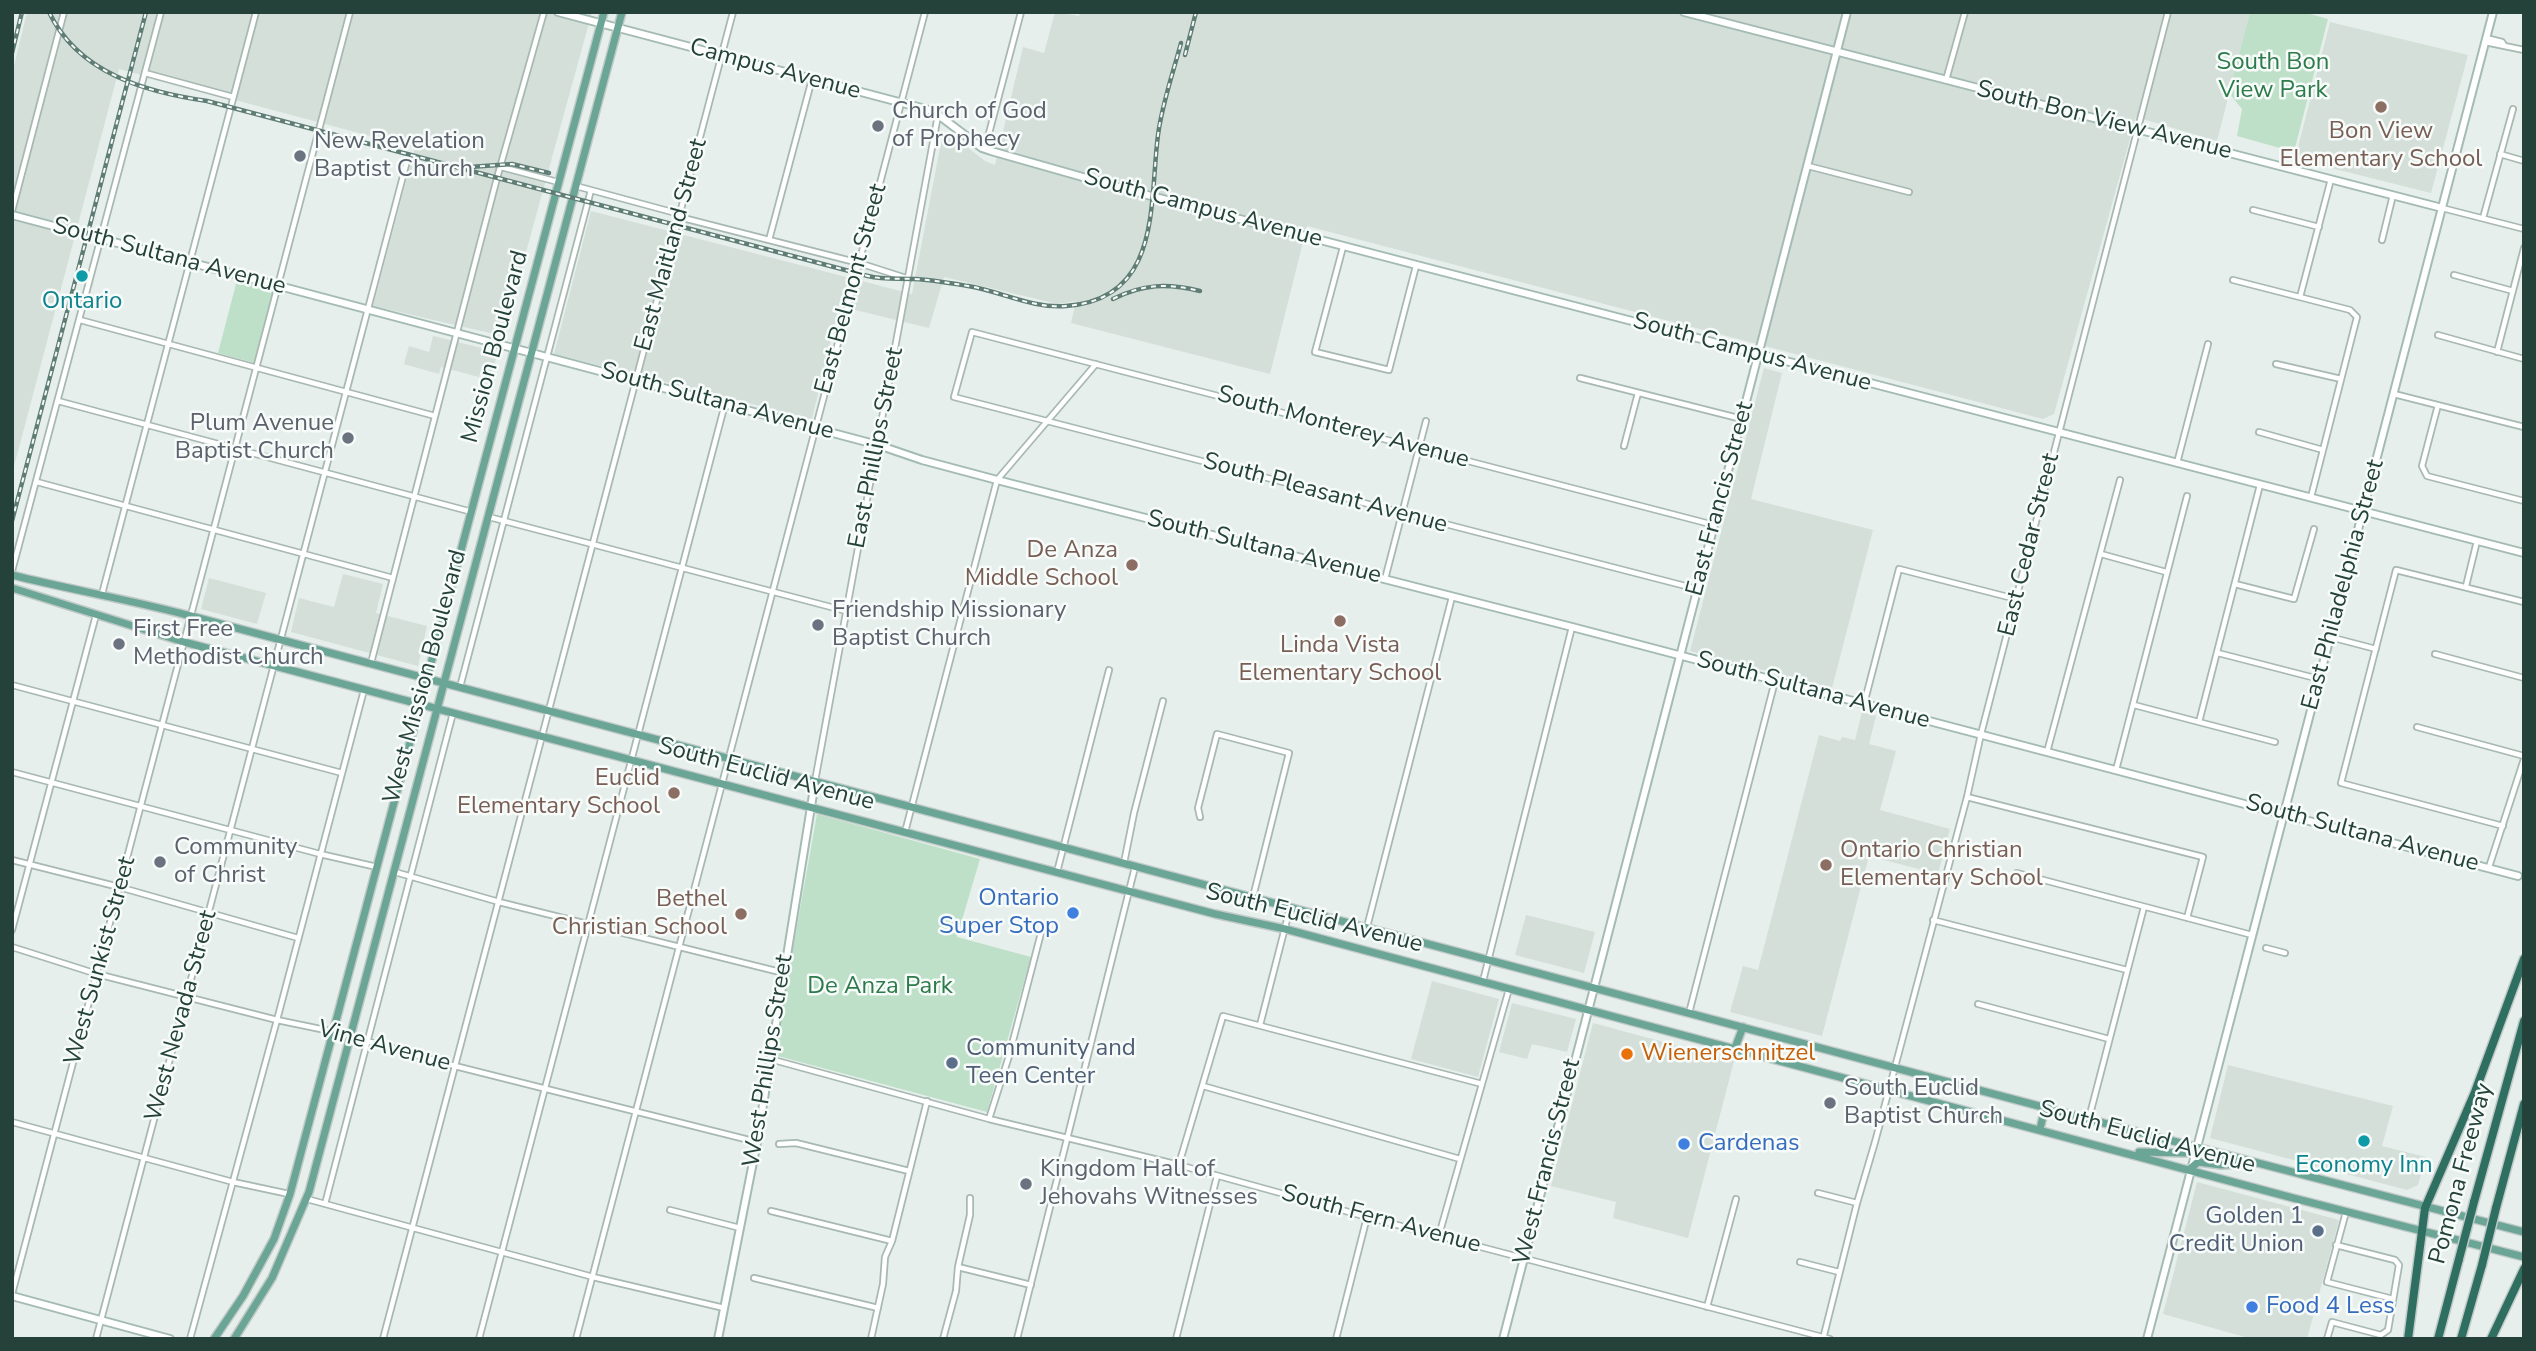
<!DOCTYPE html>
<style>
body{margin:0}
#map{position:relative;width:2536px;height:1351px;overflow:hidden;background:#e6efeb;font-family:"Nunito Sans",sans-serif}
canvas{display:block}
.frame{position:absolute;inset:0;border:14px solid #24423a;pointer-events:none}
</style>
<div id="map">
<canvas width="2536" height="1351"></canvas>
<div class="frame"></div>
</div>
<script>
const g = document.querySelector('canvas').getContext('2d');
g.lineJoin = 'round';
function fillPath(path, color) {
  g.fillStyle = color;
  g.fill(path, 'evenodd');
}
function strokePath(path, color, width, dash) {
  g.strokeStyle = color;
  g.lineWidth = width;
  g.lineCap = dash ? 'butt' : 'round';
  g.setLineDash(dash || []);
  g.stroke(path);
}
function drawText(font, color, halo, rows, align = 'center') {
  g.font = font + ' "Nunito Sans",sans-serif';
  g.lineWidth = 5;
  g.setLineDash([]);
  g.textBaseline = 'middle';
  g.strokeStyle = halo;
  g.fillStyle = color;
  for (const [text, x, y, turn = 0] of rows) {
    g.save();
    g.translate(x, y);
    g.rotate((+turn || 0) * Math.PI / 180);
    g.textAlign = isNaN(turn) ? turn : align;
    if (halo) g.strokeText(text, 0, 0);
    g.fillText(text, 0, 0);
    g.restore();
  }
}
const built = new Path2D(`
 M 27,12 L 592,12 L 503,336 L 373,306 L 415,148 L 119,69 L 12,474 L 12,74 Z
 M 1055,12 L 1079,16 L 1080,12 L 2250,12 L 2217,141 L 2136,117 L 2054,414 L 2043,419 L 1307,226 L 1270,374 L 1071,323 L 1076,301 L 1058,304 L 944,277 L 929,328 L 839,306 L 812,419 L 554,354 L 591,211 L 912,294 L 942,137 L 953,136 L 985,161 L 995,165 L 1023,47 L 1044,53 Z
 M 2330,22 L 2468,55 L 2431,193 L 2295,159 Z
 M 433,336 L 498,352 L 491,376 L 480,373 L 479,377 L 441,367 L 439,374 L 404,364 L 409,346 L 429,352 Z
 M 1764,368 L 1782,373 L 1751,499 L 1873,530 L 1832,688 L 1690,651 Z
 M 343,574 L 383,584 L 376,613 L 427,626 L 418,666 L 291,632 L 299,598 L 334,607 Z
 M 209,578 L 266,593 L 257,624 L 201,609 Z
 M 1862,712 L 1876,716 L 1869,744 L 1896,751 L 1880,810 L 1950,829 L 1938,874 L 1869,856 L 1822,1036 L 1730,1012 L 1743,966 L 1758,970 L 1819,735 L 1840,741 L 1842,737 L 1855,740 Z
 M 1526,915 L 1595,932 L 1584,973 L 1515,955 Z
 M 1432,981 L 1499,999 L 1478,1077 L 1411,1059 Z
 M 1512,1003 L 1576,1019 L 1567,1052 L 1532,1044 L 1527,1059 L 1499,1052 Z
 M 1593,1023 L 1734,1061 L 1688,1238 L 1613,1218 L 1616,1202 L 1551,1186 Z
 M 2228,1065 L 2393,1106 L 2382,1146 L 2426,1157 L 2418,1185 L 2407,1190 L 2210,1138 Z
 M 2197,1182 L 2339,1220 L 2307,1339 L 2252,1339 L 2163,1314 Z`);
const green = new Path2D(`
 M 2250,12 L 2303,12 L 2328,19 L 2294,152 L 2237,136 L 2242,109 L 2229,93 Z
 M 237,280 L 275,290 L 255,363 L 218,353 Z
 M 817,814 L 980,859 L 957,937 L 1031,957 L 987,1112 L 774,1055 Z`);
const street = new Path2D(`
 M 2486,38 L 2502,42 L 2504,45
 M 2485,42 L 2524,50
 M 145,73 L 233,97
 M 1946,80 L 1965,12
 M 982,148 L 988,137 L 1021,12
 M 2500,154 L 2524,161
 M 1808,166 L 1909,192
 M 501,167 L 558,182
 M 576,186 L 672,212 L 687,219 L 859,263 L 909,279
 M 2442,208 L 2524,229
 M 2253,210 L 2319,227
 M 12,211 L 64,12
 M 2483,218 L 2513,109
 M 769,240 L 812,79
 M 2382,240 L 2393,195
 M 1343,247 L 1315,352 L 1389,370 L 1416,266
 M 2454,275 L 2513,291
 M 2233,280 L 2350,310 L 2357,317 L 2311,497
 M 2300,297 L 2331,179
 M 80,320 L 435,416
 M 2438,335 L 2524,359
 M 2497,352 L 2524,248
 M 2276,364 L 2341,379
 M 1580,378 L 1742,419
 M 2394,394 L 2524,427
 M 58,401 L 472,512
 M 2438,405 L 2422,466 L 2427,476 L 2524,501
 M 2259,432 L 2323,450
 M 1624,446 L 1638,393
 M 2177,463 L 2208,344
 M 37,482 L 393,578
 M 489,517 L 846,611
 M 2101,554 L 2166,572
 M 12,571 L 161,12
 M 1385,579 L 1426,421
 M 2235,584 L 2294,599 L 2314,529
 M 2466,586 L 2477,541
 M 1697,589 L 954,397 L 972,332 L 1714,525
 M 102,594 L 256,12
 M 2330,637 L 2376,649
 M 2218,653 L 2319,679
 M 2435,654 L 2524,678
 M 371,663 L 497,178 L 544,12
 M 12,685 L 342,773
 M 460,687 L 591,190
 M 1864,704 L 1899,569 L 2016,599
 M 2134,705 L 2275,742
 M 2199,722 L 2260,485
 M 2417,727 L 2524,756
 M 2047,752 L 2120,480
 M 2116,770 L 2187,496
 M 12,772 L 320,854 L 377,867
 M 815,781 L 938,115
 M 1967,797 L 2203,857 L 2187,918
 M 1200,817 L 1198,808 L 1217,734 L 1289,753 L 1253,897
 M 2503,826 L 2341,783 L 2396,570 L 2524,602
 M 905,832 L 997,480 L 1096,364
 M 12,860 L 119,887 L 298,938
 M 1124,863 L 1134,813 L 1163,701
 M 2489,867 L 2524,759
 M 395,872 L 499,902 L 784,973
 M 1057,872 L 1109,670
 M 2017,873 L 2252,935
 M 1933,920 L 2127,970
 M 1367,927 L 1452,597
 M 12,930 L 96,615
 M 12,947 L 97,974 L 277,1020 L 335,1032 L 455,1066 L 757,1142
 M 2266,948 L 2285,953
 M 1483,981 L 1572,627
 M 1978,1004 L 2109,1039
 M 1689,1013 L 1775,681
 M 1260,1025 L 1290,908
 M 770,1059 L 989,1119 L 1179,1165 L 1367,1217 L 1830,1339
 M 1203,1086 L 1460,1159
 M 2089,1118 L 2144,907
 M 989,1119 L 1009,1056 L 1041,933
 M 12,1122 L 233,1182 L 289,1194
 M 779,1144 L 796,1143 L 909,1171
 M 1179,1164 L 1223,1016 L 1482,1084
 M 1818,1193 L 1857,1203
 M 307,1199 L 593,1277 L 724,1308
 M 325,1204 L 453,713
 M 670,1210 L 740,1228
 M 771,1211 L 892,1241
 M 2346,1212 L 2327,1282 L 2393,1299
 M 1439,1235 L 1509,989
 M 1800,1262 L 1839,1272
 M 958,1267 L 1031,1285
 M 754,1278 L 878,1308
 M 12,1294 L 350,12
 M 1707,1307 L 1736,1199
 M 96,1339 L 407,161
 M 190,1339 L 277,1020 L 364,690
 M 383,1339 L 733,12
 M 479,1339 L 725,404
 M 576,1339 L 925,12
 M 871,1339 L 883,1284 L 885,1257 L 892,1241 L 927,1101
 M 943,1339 L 956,1291 L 958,1267 L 970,1215 L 970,1198
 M 1017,1339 L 1135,867
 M 1176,1339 L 1217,1176
 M 1336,1339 L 1367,1217
 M 1823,1339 L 1857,1203 L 1875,1142 L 1967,797 L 1981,734 L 2168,12
 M 2327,1339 L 2332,1322 L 2381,1335 L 2388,1330 L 2399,1265 L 2395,1260 L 2336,1245`);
const secondary = new Path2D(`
 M 558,12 L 933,111 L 982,148 L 991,151 L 1132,191 L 2524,553
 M 1684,12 L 2442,208
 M 12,215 L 878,445 L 922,460 L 997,480 L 1572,627 L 2518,876
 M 12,1296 L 170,1339
 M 718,1339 L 757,1142 L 815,782
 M 1503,1339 L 1847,12
 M 2147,1339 L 2493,12`);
const primary = new Path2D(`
 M 12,575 C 72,590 132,600 191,616 L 2088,1119 L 2524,1232
 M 12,588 L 184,642 L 1215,914 L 1285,929 L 2293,1198 L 2524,1257
 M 1735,1048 L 1743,1027
 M 2040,1129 L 2045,1108
 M 2139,1152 L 2188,1153 L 2196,1147
 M 2190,1169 L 2198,1162 L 2221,1165 L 2247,1164
 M 214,1339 L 243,1296 L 274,1239 L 290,1194 L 604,12
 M 234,1339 L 272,1278 L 309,1192 L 622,12`);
const highway = new Path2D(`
 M 2474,1202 L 2524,1021
 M 2496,1208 L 2524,1104
 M 2408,1339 L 2425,1208 L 2475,1092 L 2524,959
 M 2438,1339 L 2459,1259
 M 2461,1339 L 2482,1265
 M 2491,1339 L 2524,1269`);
const rail = new Path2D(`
 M 49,12 C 78,73 145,92 207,101 L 868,276 C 884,280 899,278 915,279 C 933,280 950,283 968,286 C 1000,291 1033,309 1066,306 C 1162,299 1149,204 1158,135 C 1162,104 1173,73 1181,43
 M 12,53 L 22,12
 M 1185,55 L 1196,12
 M 470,167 L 512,164 L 549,173
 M 1113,299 C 1143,284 1167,283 1200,291
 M 12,521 L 146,12`);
const highwayBridge = new Path2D(`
 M 2459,1259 L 2474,1202
 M 2482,1265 L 2496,1208`);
const markers = [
 [2381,107,7,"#8d6e63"],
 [878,126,7,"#6b7280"],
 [300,156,7,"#6b7280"],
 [82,276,7,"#0f9aa8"],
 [348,438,7,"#6b7280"],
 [1132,565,7,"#8d6e63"],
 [1340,621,7,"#8d6e63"],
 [818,625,7,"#6b7280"],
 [119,644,7,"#6b7280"],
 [674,793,7,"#8d6e63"],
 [160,862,7,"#6b7280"],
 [1826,865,7,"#8d6e63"],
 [1073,913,7,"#3f7fe0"],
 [741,914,7,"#8d6e63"],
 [1627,1054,7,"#e8710a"],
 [952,1063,7,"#5c6f8a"],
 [1830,1103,7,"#6b7280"],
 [2364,1141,7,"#0f9aa8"],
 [1684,1144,7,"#3f7fe0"],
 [1026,1184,7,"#6b7280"],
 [2318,1231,7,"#5c6f8a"],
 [2252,1307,7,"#3f7fe0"]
];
const parkNames = [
 ["South Bon",2273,63],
 ["View Park",2273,91],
 ["De Anza Park",880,987]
];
const streetNames = [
 ["Campus Avenue",775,70,15],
 ["South Bon View Avenue",2104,121,14],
 ["South Campus Avenue",1203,209,15],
 ["East Maitland Street",672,245,-75],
 ["South Sultana Avenue",169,257,15],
 ["East Belmont Street",852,289,-75],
 ["Mission Boulevard",496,347,-75],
 ["South Campus Avenue",1752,353,15],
 ["South Sultana Avenue",717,402,15],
 ["South Monterey Avenue",1343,428,15],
 ["East Phillips Street",877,448,-79],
 ["South Pleasant Avenue",1325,494,15],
 ["East Francis Street",1721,499,-75],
 ["East Cedar Street",2030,545,-76],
 ["South Sultana Avenue",1264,548,14],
 ["East Philadelphia Street",2344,585,-75],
 ["West Mission Boulevard",426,677,-75],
 ["South Sultana Avenue",1813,691,15],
 ["South Euclid Avenue",766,775,15],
 ["South Sultana Avenue",2362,834,15],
 ["South Euclid Avenue",1314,919,14],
 ["West Sunkist Street",101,961,-75],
 ["West Nevada Street",182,1016,-75],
 ["Vine Avenue",384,1047,15],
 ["West Phillips Street",769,1061,-81],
 ["South Euclid Avenue",2147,1138,15],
 ["West Francis Street",1548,1162,-76],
 ["Pomona Freeway",2462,1174,-75],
 ["South Fern Avenue",1381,1220,15]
];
const worshipNames = [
 ["Church of God",892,112],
 ["of Prophecy",892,140],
 ["New Revelation",314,142],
 ["Baptist Church",314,170],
 ["Plum Avenue",334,424,"right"],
 ["Baptist Church",334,452,"right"],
 ["Friendship Missionary",832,611],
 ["Baptist Church",832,639],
 ["First Free",133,630],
 ["Methodist Church",133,658],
 ["Community",174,848],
 ["of Christ",174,876],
 ["South Euclid",1844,1089],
 ["Baptist Church",1844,1117],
 ["Kingdom Hall of",1040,1170],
 ["Jehovahs Witnesses",1040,1198]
];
const educationNames = [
 ["Bon View",2381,132,"center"],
 ["Elementary School",2381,160,"center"],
 ["De Anza",1118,551],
 ["Middle School",1118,579],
 ["Linda Vista",1340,646,"center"],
 ["Elementary School",1340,674,"center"],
 ["Euclid",660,779],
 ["Elementary School",660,807],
 ["Ontario Christian",1840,851,"left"],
 ["Elementary School",1840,879,"left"],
 ["Bethel",727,900],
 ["Christian School",727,928]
];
const cultureNames = [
 ["Ontario",82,302],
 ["Economy Inn",2364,1166]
];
const shopNames = [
 ["Ontario",1059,899,"right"],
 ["Super Stop",1059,927,"right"],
 ["Cardenas",1698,1144],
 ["Food 4 Less",2266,1307]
];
const serviceNames = [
 ["Community and",966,1049],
 ["Teen Center",966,1077],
 ["Golden 1",2304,1217,"right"],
 ["Credit Union",2304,1245,"right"]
];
const foodNames = [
 ["Wienerschnitzel",1641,1054]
];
fillPath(built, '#d4dfda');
fillPath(green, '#bfe0c8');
strokePath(street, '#a8b8b2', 8);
strokePath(secondary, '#a4bbb3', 10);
strokePath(primary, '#c2cac8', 10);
strokePath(highway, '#c2cac8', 11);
strokePath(street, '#fff', 4.5);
strokePath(secondary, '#fff', 6);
strokePath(primary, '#6aa596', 7);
strokePath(highway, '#2f6f62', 8);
strokePath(rail, '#5f7d75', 4.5);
strokePath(rail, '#f7fbf9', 2, [5]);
strokePath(highwayBridge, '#c2cac8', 11, []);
strokePath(highwayBridge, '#2f6f62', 8);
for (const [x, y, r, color] of markers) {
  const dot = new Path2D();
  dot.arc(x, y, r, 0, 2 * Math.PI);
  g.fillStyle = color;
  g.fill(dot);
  strokePath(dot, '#f7fbf9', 2.5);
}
drawText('24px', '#2d7a4b', '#f7fbf9', parkNames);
drawText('24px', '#24423a', '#f7fbf9', streetNames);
drawText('24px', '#5b616d', '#f7fbf9', worshipNames, 'left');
drawText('24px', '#785e54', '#f7fbf9', educationNames, 'right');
drawText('24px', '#0d838f', '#f7fbf9', cultureNames);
drawText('24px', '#366cbe', '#f7fbf9', shopNames, 'left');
drawText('24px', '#4e5e75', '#f7fbf9', serviceNames, 'left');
drawText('24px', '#c56008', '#f7fbf9', foodNames, 'left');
</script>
